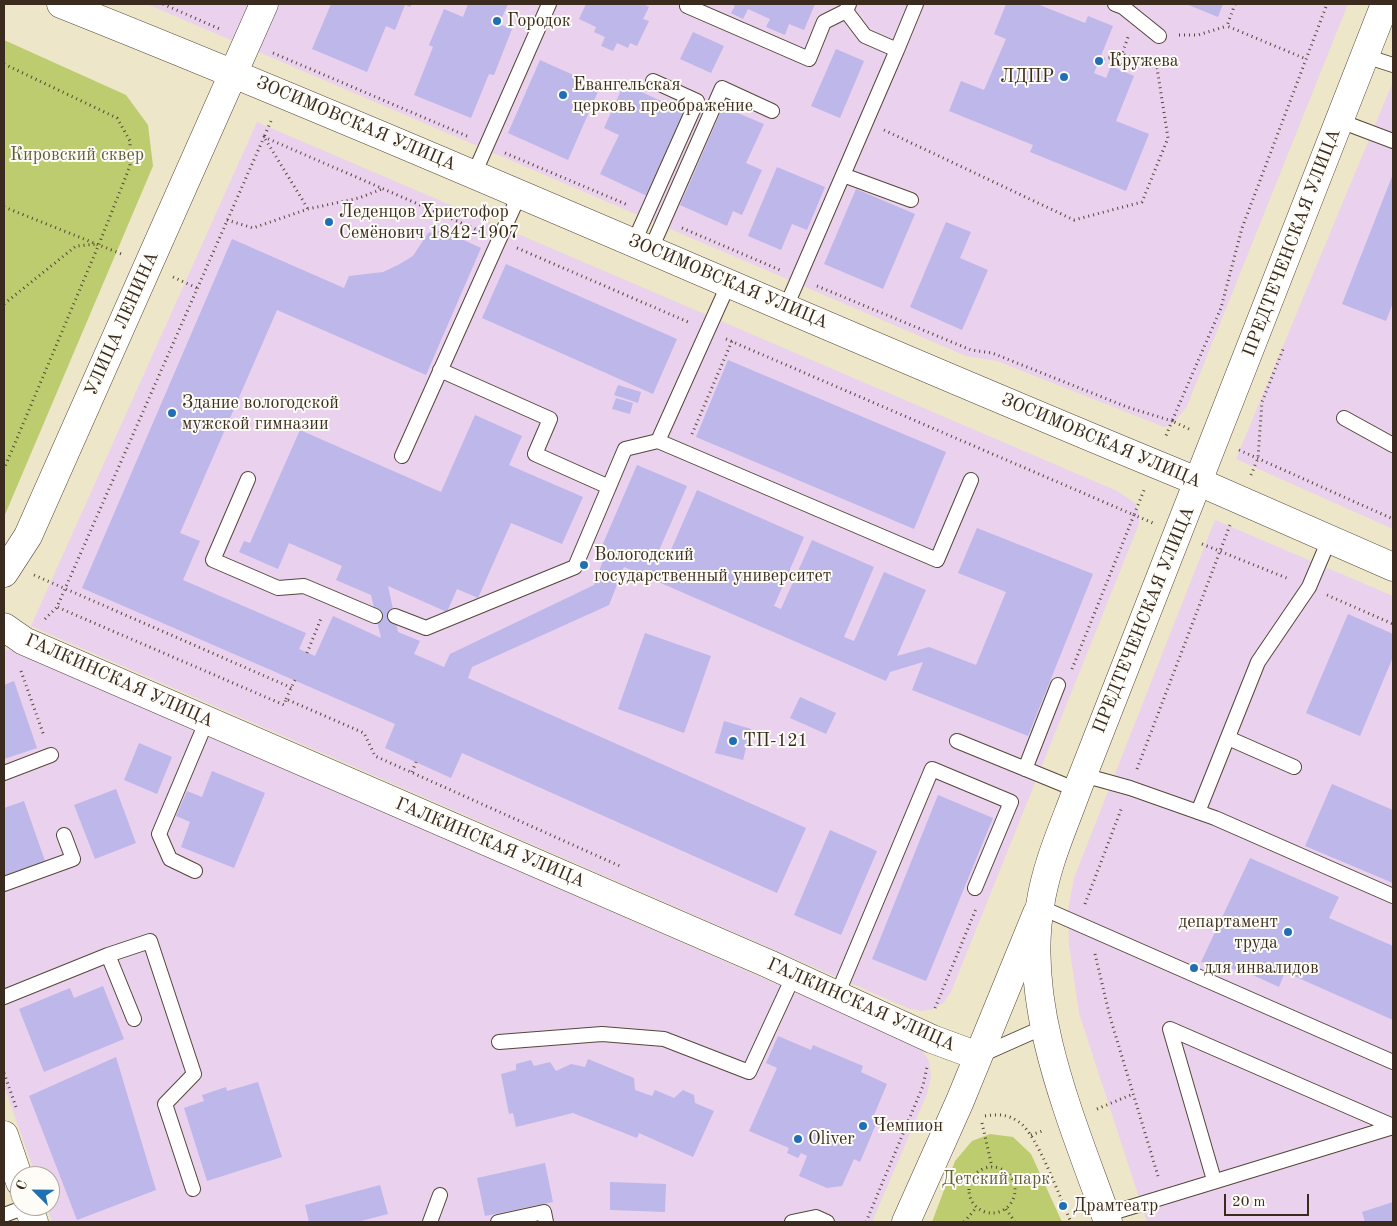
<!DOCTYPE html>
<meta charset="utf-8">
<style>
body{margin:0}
#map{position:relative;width:1397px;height:1226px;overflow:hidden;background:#ede6c9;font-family:"Old Standard TT",serif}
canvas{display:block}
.frame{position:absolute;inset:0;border:5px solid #3b2a1e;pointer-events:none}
.north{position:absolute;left:10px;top:1166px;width:50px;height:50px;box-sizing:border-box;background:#fdfcf7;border:1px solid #afa8a0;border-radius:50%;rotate:293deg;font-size:14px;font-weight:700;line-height:20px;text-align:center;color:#3b2a1e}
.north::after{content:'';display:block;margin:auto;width:18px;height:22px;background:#1f6fb2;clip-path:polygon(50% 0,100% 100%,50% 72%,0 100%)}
.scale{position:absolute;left:1224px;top:1194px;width:85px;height:22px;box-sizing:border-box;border:2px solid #3b2a1e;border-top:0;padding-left:6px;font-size:15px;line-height:18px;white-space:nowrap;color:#3b2a1e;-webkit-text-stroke:4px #fdfcf7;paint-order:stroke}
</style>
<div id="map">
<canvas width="1397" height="1226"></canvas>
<div class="frame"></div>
<div class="north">С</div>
<div class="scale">20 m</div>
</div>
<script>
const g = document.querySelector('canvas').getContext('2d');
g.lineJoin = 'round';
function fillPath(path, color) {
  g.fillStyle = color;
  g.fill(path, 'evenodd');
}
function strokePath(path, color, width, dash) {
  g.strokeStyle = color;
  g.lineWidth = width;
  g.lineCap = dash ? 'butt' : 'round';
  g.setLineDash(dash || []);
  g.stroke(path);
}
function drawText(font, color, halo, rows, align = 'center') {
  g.font = font + ' "Old Standard TT",serif';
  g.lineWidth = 4;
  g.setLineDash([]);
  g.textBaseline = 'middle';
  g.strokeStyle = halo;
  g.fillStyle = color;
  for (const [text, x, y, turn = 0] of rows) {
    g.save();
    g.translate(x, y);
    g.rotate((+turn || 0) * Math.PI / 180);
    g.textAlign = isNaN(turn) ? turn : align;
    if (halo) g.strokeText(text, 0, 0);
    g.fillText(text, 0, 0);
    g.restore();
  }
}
const built = new Path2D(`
 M 147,4 L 1348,4 L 1187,406 L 1173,424 L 1164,427 L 997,361 L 966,356 Z
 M 1393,82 L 1393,529 L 1236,459 Z
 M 257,122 L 1117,491 L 1135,503 L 1139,513 L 1139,524 L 951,992 L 944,1002 L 934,1009 L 922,1011 L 910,1009 L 31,626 Z
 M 1215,520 L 1393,596 L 1393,1222 L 1147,1222 L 1079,1013 L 1069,944 L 1068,910 L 1074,878 Z
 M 10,649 L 907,1041 L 922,1050 L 929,1061 L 931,1077 L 927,1094 L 872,1222 L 52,1222 L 47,1206 L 50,1206 L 50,1176 L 36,1176 L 4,1086 L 4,651 Z`);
const green = new Path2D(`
 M 4,40 L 126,95 L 148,125 L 153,166 L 4,517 Z
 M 990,1134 L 1013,1137 L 1031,1154 L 1062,1222 L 932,1222 L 955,1161 L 972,1141 Z`);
const building = new Path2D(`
 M 331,4 L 412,4 L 410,7 L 405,5 L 395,30 L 386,26 L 367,72 L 312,49 Z
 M 468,4 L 508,4 L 499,24 L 512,29 L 494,75 L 489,74 L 471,118 L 414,95 L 433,47 L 429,45 L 444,9 L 463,17 Z
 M 586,4 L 643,4 L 649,7 L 643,19 L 649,21 L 637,46 L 630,43 L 628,48 L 617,43 L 613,51 L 601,46 L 605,37 L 594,32 L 596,27 L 579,19 Z
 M 730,4 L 815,4 L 804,30 L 789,24 L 785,35 L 766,27 L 770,19 L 748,9 L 743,19 L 731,13 L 735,6 Z
 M 1006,4 L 1037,4 L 1085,23 L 1088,16 L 1113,26 L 1094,73 L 1106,78 L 1111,66 L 1134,76 L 1116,121 L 1149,134 L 1126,191 L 1030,152 L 1033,145 L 949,111 L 961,81 L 984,90 L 1006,39 L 994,34 Z
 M 1186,4 L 1223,4 L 1218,17 Z
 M 693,32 L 724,46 L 711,73 L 680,59 Z
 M 836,49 L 864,61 L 840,118 L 811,106 Z
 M 540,60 L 600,87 L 568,160 L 508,133 Z
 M 624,84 L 685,112 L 647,196 L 600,174 L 619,135 L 604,128 Z
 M 723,107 L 764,124 L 746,163 L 762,170 L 742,215 L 733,211 L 727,226 L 680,205 Z
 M 777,167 L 825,187 L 807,230 L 792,224 L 781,250 L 748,236 Z
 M 1393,174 L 1393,303 L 1386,321 L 1342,304 Z
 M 856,189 L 915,214 L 883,289 L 824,264 Z
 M 946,222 L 971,232 L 960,258 L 988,270 L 962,330 L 910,307 Z
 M 442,230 L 481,248 L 426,375 L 277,310 L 180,533 L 200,541 L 183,580 L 306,633 L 299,649 L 315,656 L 333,616 L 381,638 L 371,595 L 336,580 L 342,566 L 289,543 L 278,569 L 239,552 L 244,541 L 250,543 L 300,430 L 441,492 L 475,415 L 522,436 L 509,465 L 583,497 L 562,544 L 511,523 L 478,598 L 457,589 L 447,612 L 388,586 L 398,632 L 420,641 L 414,654 L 444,667 L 450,654 L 594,585 L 604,558 L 598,555 L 637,465 L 687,486 L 657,555 L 667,559 L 697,490 L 804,537 L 774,606 L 781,609 L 812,540 L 874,567 L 844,637 L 854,641 L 884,572 L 926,590 L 897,656 L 929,647 L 976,665 L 1006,592 L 958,573 L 977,528 L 1093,574 L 1028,736 L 912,690 L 923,662 L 890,672 L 886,681 L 624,567 L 609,605 L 472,667 L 468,678 L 806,828 L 777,893 L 462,753 L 451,778 L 385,748 L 395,724 L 82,588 L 232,239 L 344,288 L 349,276 L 383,272 L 398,265 L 413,256 L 428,233 Z
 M 506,264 L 677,339 L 653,394 L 482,318 Z
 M 728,360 L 946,452 L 914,529 L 696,437 Z
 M 618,385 L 641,392 L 638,403 L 614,395 Z
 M 616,398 L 633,403 L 630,414 L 612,409 Z
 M 1348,614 L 1393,634 L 1393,657 L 1360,736 L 1306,713 Z
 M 645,633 L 711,656 L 684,733 L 618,709 Z
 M 14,681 L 37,748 L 4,759 L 4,685 Z
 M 800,697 L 836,713 L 826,734 L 790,718 Z
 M 724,721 L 751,729 L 743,760 L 715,753 Z
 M 139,743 L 172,757 L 157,794 L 124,780 Z
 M 212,771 L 265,793 L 234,868 L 181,847 L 190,822 L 176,816 L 187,791 L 202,797 Z
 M 1332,784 L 1393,810 L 1393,883 L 1305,846 Z
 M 116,789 L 136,843 L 95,859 L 74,805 Z
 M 938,795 L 993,818 L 926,981 L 872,959 Z
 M 24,801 L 45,861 L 4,876 L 4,808 Z
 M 830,830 L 877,851 L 841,935 L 794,915 Z
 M 1250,858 L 1339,897 L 1329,918 L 1393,946 L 1393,1020 L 1285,972 L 1279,987 L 1246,972 L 1201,962 Z
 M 103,986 L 124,1039 L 44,1072 L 19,1009 L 70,988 L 74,998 Z
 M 778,1036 L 811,1050 L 813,1045 L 863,1066 L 861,1072 L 887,1084 L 874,1115 L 879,1117 L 860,1162 L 854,1159 L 842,1186 L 827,1188 L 799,1176 L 807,1156 L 801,1153 L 798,1158 L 787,1153 L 789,1148 L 749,1131 L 777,1068 L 766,1063 Z
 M 116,1057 L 156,1190 L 77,1220 L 29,1096 Z
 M 588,1059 L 634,1078 L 635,1090 L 652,1096 L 655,1090 L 674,1098 L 683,1090 L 694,1095 L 695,1103 L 714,1111 L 693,1157 L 639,1133 L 637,1138 L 573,1113 L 516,1127 L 513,1113 L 509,1114 L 501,1074 L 516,1070 L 516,1064 L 531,1060 L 534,1066 L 550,1062 L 556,1071 L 571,1064 L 585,1067 Z
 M 258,1082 L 282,1157 L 207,1181 L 184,1108 L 204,1101 L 202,1095 L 226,1087 L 227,1091 Z
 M 545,1163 L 553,1202 L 485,1216 L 477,1178 Z
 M 610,1182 L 666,1184 L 665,1212 L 610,1210 Z
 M 380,1185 L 388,1214 L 357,1222 L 309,1222 L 305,1205 Z
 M 1393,1202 L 1393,1222 L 1365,1222 L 1362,1212 Z`);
const path = new Path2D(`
 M 163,4 L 222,30
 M 1235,4 L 1227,26 L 1306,59
 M 1179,35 L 1198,35 L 1227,26
 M 273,53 L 467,136
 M 1099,61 L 1122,54
 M 4,64 L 117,118 L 130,141 L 130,166 L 99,244 L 4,469
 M 271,121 L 264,137 L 308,209
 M 884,130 L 1074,220 L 1142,202 L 1168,138 L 1157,68 L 1122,54 L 1128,37
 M 505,153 L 628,205
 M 4,207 L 124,255
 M 227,220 L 253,228 L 308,209 L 359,198 L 382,189
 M 682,228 L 780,270
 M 480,231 L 264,137 L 57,607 L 284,705 L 286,699 L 364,733 L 375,756 L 622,867
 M 517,248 L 688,322
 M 173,277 L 197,288
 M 817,286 L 971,350 L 992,353 L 1127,407 L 1172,421 L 1165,438
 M 4,304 L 76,246 L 98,244
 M 726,339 L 1134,515 L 1144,490
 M 1189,429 L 1172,421 L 1221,308 L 1242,228 L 1327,4
 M 692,434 L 732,341
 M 1239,450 L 1393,519
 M 1251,475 L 1258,458 L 1262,402 L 1284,347
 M 1202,544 L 1289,579
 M 34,575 L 292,688
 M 1327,595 L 1393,624
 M 45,619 L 57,607
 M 307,653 L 322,616
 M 1072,669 L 1134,515 L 1153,523
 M 21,671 L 44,736
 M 286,699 L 295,680
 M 1137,769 L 1230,525
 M 412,772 L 416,762
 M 1085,904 L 1122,807
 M 1095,954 L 1110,1017 L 1158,1176
 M 935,1008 L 976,909
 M 4,1073 L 17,1110
 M 1097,1109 L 1133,1094
 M 985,1116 C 997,1114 1008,1114 1019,1122 C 1038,1135 1060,1199 1071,1222
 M 982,1123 L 992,1167
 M 1031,1135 L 1045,1130
 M969 1190a23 23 0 1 1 46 0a23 23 0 1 1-46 0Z
 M 1006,1209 L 1015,1222
 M 866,1222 L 923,1086 L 927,1067
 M 964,1222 L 976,1208`);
const service = new Path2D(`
 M 688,4 L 687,6 L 809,59 L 824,22 L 846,11 L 849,4
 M 1115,4 L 1123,7 L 1159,36
 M 897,50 L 916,4
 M 1365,56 L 1393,65
 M 1340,121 L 1393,141
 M 474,174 L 549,4
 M 843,175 L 911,200
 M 634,242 L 697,101 L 653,81
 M 651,249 L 722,88 L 772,111
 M 729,283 L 658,441 L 937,560 L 971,480
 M 786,307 L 897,50 L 865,36 L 846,11
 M 440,370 L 550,419 L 535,454 L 609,487
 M 1344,418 L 1393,445
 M 402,456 L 520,193
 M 248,479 L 213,560 L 278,588 L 304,586 L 375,616
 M 395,616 L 426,628 L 575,567 L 625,449 L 658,441
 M 1228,738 L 1294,767
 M 957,741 L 1077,790
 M 1025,769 L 1058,685
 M 4,773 L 51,755
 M 1083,775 L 1130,788 L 1215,818 L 1393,896
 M 1198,812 L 1258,662 L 1309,587 L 1329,540
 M 195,871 L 170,859 L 159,834 L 207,720
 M 4,884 L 73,859 L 64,835
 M 1040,907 L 1393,1062
 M 108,955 L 150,941 L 194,1074 L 165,1104 L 193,1189
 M 837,995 L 932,769 L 1011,802 L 975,888
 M 4,997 L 108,955 L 134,1019
 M 499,1042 L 602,1034 L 664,1039 L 749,1072 L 794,975
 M 981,1055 L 1044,1027
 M 1214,1180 L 1170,1029 L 1393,1126
 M 4,1215 L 28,1206
 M 1105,1215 L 1393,1127
 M 430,1222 L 440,1195
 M 498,1222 L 544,1212 L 546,1222
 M 792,1222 L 816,1217 L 827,1222`);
const minor = new Path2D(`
 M 61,4 C 443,156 818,326 1199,482
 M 4,573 L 28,536 L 264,4
 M 4,627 L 24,641 L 769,964 L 932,1039 L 978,1056
 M 4,1135 L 20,1182
 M 28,1206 L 34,1222
 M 906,1222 L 960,1101 L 1037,913`);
const tertiary = new Path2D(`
 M 1199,482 L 1393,567
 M 1108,1222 C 1074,1125 1022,1010 1040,906 C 1046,865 1063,828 1077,790 L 1385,4`);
const markers = [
 [497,21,5,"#1f6fb2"],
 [1099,61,5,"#1f6fb2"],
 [1064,77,5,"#1f6fb2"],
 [563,95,5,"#1f6fb2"],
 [329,222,5,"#1f6fb2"],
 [172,413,5,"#1f6fb2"],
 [584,565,5,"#1f6fb2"],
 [733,741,5,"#1f6fb2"],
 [1288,932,5,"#1f6fb2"],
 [1194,968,5,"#1f6fb2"],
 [863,1126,5,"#1f6fb2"],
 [798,1139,5,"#1f6fb2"],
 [1063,1206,5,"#1f6fb2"]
];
const poiNames = [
 ["Городок",507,21],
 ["Кружева",1109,61],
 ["ЛДПР",1054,77,"right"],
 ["Евангельская",573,85],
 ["церковь преображение",573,106],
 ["Леденцов Христофор",339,212],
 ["Семёнович 1842-1907",339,233],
 ["Здание вологодской",182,403],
 ["мужской гимназии",182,424],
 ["Вологодский",594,555],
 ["государственный университет",594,576],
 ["ТП-121",743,741],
 ["департамент",1278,922,"right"],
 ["труда",1278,943,"right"],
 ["для инвалидов",1204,968],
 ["Чемпион",873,1126],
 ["Oliver",808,1139],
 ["Драмтеатр",1073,1206]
];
const streetNames = [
 ["ЗОСИМОВСКАЯ УЛИЦА",356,124,23],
 ["ПРЕДТЕЧЕНСКАЯ УЛИЦА",1292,243,-69],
 ["ЗОСИМОВСКАЯ УЛИЦА",728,282,23],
 ["УЛИЦА ЛЕНИНА",122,324,-66],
 ["ЗОСИМОВСКАЯ УЛИЦА",1101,441,23],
 ["ПРЕДТЕЧЕНСКАЯ УЛИЦА",1144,620,-68],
 ["ГАЛКИНСКАЯ УЛИЦА",119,681,24],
 ["ГАЛКИНСКАЯ УЛИЦА",490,843,23],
 ["ГАЛКИНСКАЯ УЛИЦА",861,1005,24]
];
const parkNames = [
 ["Кировский сквер",77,155],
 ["Детский парк",996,1179]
];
fillPath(built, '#ead1ed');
fillPath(green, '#bccc6e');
fillPath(building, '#beb7e9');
strokePath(service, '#564638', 16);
strokePath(minor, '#564638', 29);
strokePath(tertiary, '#564638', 29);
strokePath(path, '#564638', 3, [1, 4]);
strokePath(service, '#fff', 14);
strokePath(minor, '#fff', 28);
strokePath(tertiary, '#fff', 28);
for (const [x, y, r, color] of markers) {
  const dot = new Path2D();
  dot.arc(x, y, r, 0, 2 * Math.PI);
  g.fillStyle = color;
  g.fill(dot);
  strokePath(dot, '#fdfcf7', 2);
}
drawText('18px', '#3b2a1e', '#fdfcf7', poiNames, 'left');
drawText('18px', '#3b2a1e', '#fdfcf7', streetNames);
drawText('18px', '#625b36', '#fdfcf7', parkNames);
</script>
